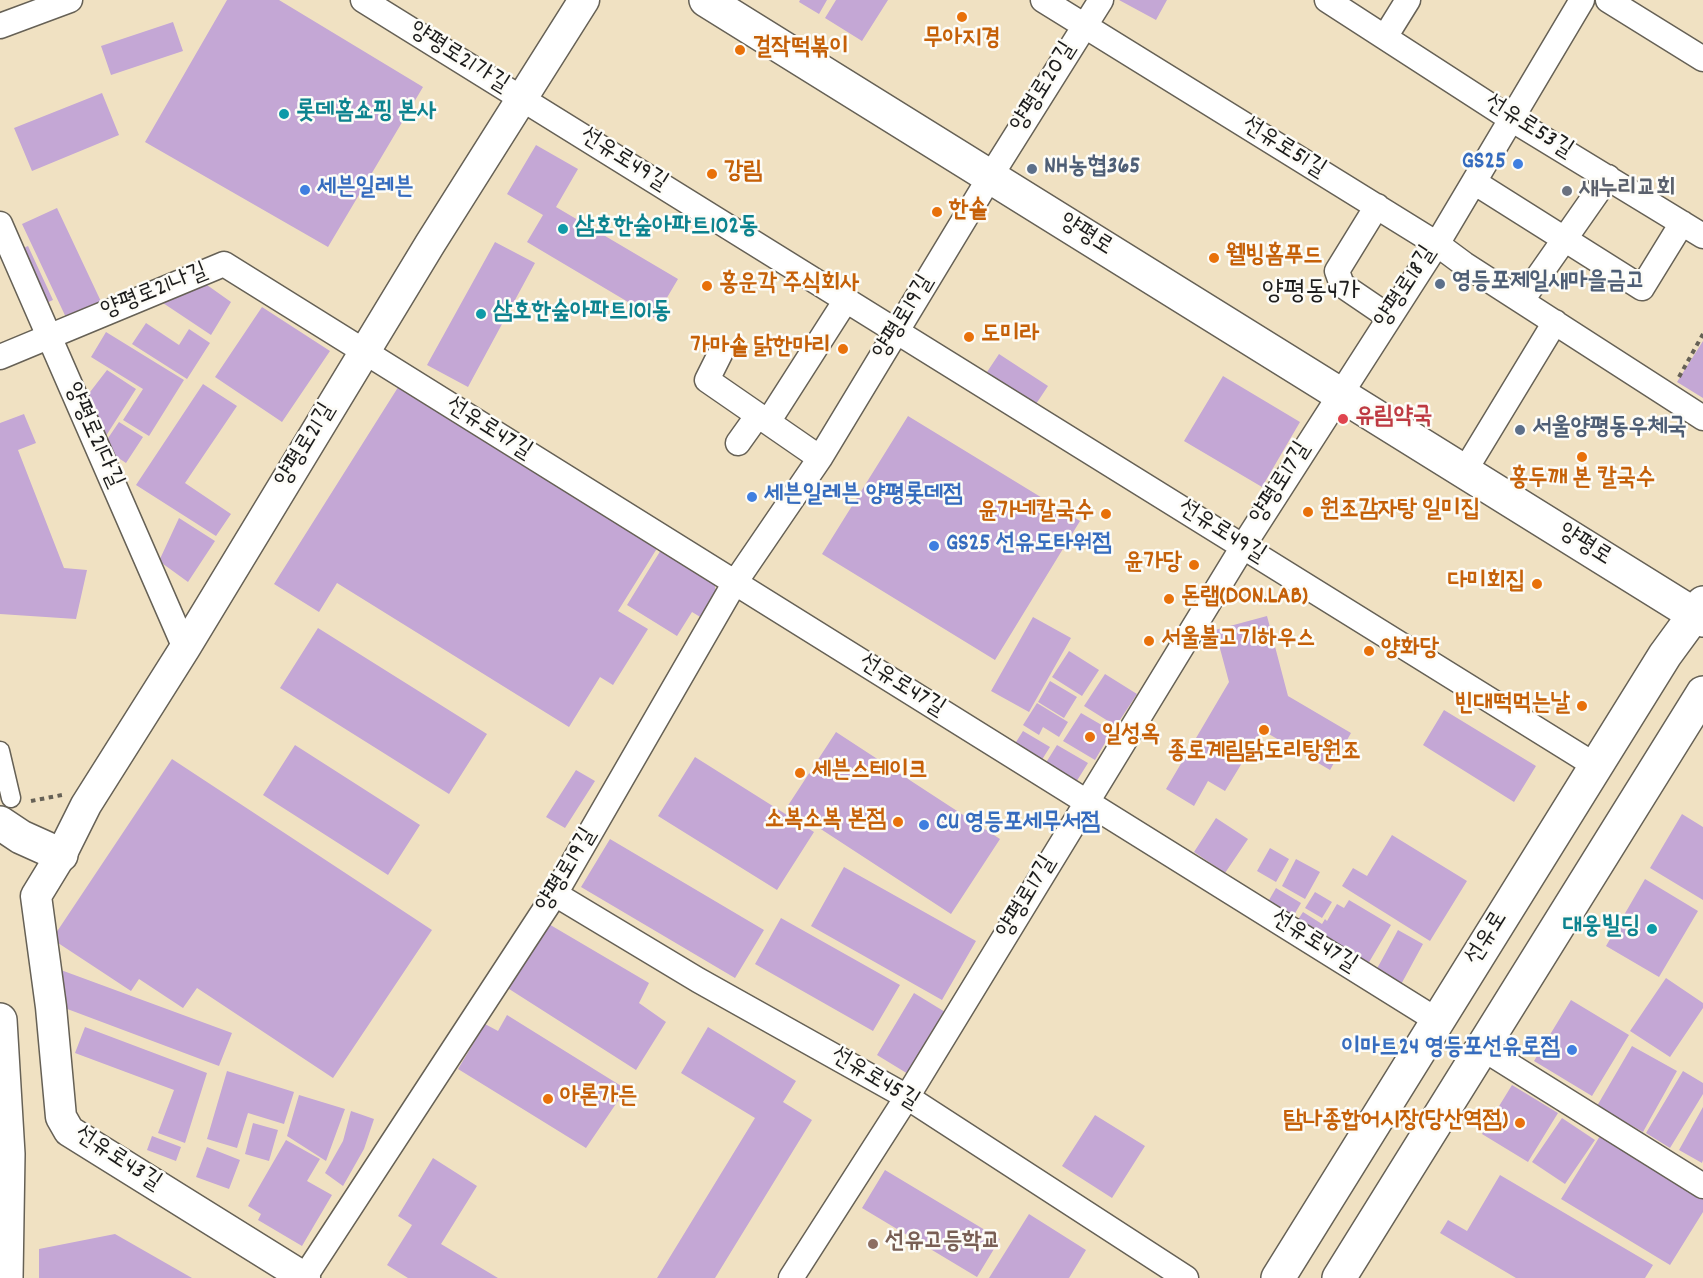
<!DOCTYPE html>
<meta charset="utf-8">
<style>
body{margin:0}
canvas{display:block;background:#f0e1c2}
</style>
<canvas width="1703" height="1278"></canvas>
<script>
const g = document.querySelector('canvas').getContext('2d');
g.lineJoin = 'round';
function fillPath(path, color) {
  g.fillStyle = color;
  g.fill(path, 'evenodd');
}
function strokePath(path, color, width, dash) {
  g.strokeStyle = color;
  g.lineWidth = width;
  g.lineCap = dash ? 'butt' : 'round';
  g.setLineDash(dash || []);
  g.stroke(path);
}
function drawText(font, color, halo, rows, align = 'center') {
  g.font = font + ' Dekko,"Poor Story",sans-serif';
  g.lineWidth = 5;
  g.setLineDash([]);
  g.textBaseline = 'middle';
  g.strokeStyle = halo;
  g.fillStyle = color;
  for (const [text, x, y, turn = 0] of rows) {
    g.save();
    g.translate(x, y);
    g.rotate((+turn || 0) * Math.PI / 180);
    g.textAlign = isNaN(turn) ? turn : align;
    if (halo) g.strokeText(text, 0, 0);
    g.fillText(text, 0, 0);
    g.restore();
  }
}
const building = new Path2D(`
 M 227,0 L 279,0 L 423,87 L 328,247 L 145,142 Z
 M 800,0 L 827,0 L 819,14 L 799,2 Z
 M 836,0 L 888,0 L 862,41 L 825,18 Z
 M 1119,0 L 1167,0 L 1156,20 Z
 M 173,22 L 183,51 L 111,75 L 101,46 Z
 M 102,93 L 119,135 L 32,171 L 14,128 Z
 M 536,145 L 578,169 L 556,207 L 678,279 L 655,318 L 527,242 L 543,215 L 507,194 Z
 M 57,208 L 105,310 L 70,326 L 22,224 Z
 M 495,242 L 535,263 L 468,387 L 427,365 Z
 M 28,246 L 53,300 L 44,304 L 19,250 Z
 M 190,285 L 207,285 L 231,302 L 211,335 L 160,301 Z
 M 262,307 L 330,351 L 282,422 L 215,377 Z
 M 146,323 L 179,345 L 189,329 L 210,343 L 187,379 L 132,344 Z
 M 106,332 L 184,380 L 149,436 L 123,420 L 143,389 L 91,357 Z
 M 1703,341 L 1703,398 L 1677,382 Z
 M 999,354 L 1048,386 L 1036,404 L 987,372 Z
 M 107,370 L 136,389 L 104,439 L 80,405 Z
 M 1223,376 L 1300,422 L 1262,487 L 1184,441 Z
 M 402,381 L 661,542 L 618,611 L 648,629 L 613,685 L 600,677 L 569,727 L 337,583 L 319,612 L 274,584 Z
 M 203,384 L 237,406 L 185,483 L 231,514 L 216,536 L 136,485 Z
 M 24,414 L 36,443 L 18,450 L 64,568 L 87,570 L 76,619 L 0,614 L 0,423 Z
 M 908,416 L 1080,521 L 995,660 L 822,554 Z
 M 119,422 L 143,437 L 126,463 L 102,447 Z
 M 179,518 L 215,541 L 188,582 L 159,561 Z
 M 664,545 L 714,575 L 716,597 L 702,618 L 692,612 L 677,636 L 627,605 Z
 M 1267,616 L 1288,696 L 1351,733 L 1330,770 L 1262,730 L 1225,791 L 1208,781 L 1194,806 L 1166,789 L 1229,682 L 1215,630 Z
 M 1033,617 L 1071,638 L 1029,712 L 991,691 Z
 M 318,628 L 487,734 L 449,794 L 280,688 Z
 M 1069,651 L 1099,670 L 1082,696 L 1052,677 Z
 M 1105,674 L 1137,694 L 1116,726 L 1084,706 Z
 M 1050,681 L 1077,697 L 1064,718 L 1038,702 Z
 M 1037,703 L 1068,722 L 1059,737 L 1043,727 L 1039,735 L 1023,725 Z
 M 1444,710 L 1536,766 L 1514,802 L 1423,745 Z
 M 1081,713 L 1112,731 L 1095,760 L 1063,741 Z
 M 1023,731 L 1050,747 L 1038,766 L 1011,750 Z
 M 836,732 L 1000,839 L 951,914 L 787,807 Z
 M 295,745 L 420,825 L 388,875 L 263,795 Z
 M 1057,745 L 1088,763 L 1073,787 L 1042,769 Z
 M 695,757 L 814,832 L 777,890 L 658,816 Z
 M 172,759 L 432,930 L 333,1078 L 197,988 L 183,1008 L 139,979 L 131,991 L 52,939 Z
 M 576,770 L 595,781 L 565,828 L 546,817 Z
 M 1682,814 L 1703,827 L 1703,900 L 1650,868 Z
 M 1216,818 L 1248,839 L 1225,873 L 1194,852 Z
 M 1392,835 L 1467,881 L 1430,941 L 1342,886 L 1353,868 L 1367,876 Z
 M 610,839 L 764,930 L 735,978 L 581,887 Z
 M 1270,848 L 1289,859 L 1276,882 L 1257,871 Z
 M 1296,859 L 1320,872 L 1305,899 L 1282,886 Z
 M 844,867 L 976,941 L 942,1000 L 811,926 Z
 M 1645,879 L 1698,911 L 1659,977 L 1606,946 Z
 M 1276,888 L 1301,903 L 1290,922 L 1265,907 Z
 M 1315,892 L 1332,902 L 1322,918 L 1305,908 Z
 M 1349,900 L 1391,925 L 1365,969 L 1295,924 L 1303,912 L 1322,924 L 1325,919 L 1327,921 L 1337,904 L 1344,908 Z
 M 781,918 L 900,985 L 873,1031 L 755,964 Z
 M 547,923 L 649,983 L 639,1003 L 666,1022 L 636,1070 L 506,987 Z
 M 1398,930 L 1423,944 L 1398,990 L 1373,976 Z
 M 50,966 L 232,1033 L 219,1066 L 54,1004 Z
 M 1666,978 L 1703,1003 L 1703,1008 L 1670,1057 L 1630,1031 Z
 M 914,993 L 950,1015 L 913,1077 L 877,1055 Z
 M 1571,1000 L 1629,1035 L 1592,1096 L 1534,1061 Z
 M 507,1015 L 626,1089 L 586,1148 L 458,1069 L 485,1024 L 498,1031 Z
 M 85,1027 L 207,1073 L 185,1143 L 158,1133 L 174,1090 L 75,1053 Z
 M 708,1027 L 796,1081 L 783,1102 L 812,1120 L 715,1278 L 657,1278 L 755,1118 L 681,1073 Z
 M 1632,1046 L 1677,1071 L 1643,1132 L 1597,1106 Z
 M 227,1071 L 294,1092 L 284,1124 L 248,1113 L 237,1148 L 207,1139 Z
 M 1683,1071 L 1703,1083 L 1703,1094 L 1670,1148 L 1646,1133 Z
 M 1512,1085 L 1558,1113 L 1528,1162 L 1482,1134 Z
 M 299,1095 L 345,1109 L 326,1161 L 287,1136 Z
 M 1703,1107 L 1703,1160 L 1702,1163 L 1679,1150 Z
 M 351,1111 L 374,1119 L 364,1149 L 343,1186 L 325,1173 L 343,1141 Z
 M 1095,1115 L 1145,1146 L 1112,1198 L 1062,1166 Z
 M 1562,1118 L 1595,1140 L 1565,1184 L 1532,1162 Z
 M 253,1123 L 278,1130 L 269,1161 L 245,1154 Z
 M 152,1136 L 181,1147 L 176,1161 L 147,1150 Z
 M 1600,1136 L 1703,1199 L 1703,1212 L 1670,1265 L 1561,1199 Z
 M 286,1140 L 320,1159 L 307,1181 L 332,1195 L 302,1246 L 258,1220 L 261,1214 L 248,1206 Z
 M 207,1147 L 240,1160 L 229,1189 L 196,1177 Z
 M 433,1158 L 477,1186 L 441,1244 L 498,1278 L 408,1278 L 387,1265 L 412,1225 L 398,1216 Z
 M 885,1170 L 1000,1239 L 977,1277 L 862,1208 Z
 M 1500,1175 L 1653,1265 L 1645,1278 L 1516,1278 L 1440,1233 L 1448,1220 L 1467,1231 Z
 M 1029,1214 L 1086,1250 L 1069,1278 L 989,1278 Z
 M 115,1234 L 192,1278 L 39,1278 L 39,1249 Z`);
const path = new Path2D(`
 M 1679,377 L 1703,334
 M 31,801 L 62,795`);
const pedestrian = new Path2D(`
 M 0,751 L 11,798`);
const minor = new Path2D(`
 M 363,0 L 1596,766
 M 1043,0 L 1437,244 L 1464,264 L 1703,418
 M 1327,0 L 1511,119 L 1703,236
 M 1608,0 L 1703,59
 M 0,26 L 70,0
 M 1385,37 L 1408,0
 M 1474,182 L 1642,288 L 1682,223
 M 1377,206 L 1337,271 L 1342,285 L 1389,317
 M 0,224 L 185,648
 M 1522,300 L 1608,177
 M 721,352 L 707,380 L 820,458
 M 0,357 L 224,264 L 1438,1021
 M 768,422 L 846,300
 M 738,443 L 758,415
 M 1464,472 L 1555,322
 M 555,894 L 698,980 L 907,1097 L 1186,1278
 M 1482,1048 L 1703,1186
 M 304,1278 L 555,894 L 734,584 L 820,458 L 990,177 L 1101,0
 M 791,1278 L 907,1097 L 1247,540 L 1437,244 L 1582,0`);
const tertiary = new Path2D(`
 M 305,1278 L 69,1131 L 61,1117 L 51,1007 L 36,896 L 61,855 L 86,805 L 185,648 L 430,244 L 584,0`);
const secondary = new Path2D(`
 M 706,0 L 1703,620`);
const primary = new Path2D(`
 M 0,823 L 21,837 L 61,855
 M 0,1020 L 8,1154 L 6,1278
 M 1278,1278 L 1665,655 L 1703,603
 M 1339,1278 L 1703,693`);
const markers = [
 [962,17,6,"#e8710a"],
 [740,50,6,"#e8710a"],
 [284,114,6,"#0f9aa8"],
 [1518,164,6,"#3f7fe0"],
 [1032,169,6,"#5c6f8a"],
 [712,174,6,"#e8710a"],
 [305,190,6,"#3f7fe0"],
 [1567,191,6,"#6b7280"],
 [937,212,6,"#e8710a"],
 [563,229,6,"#0f9aa8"],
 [1214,258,6,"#e8710a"],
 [1440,284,6,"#5c6f8a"],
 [707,286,6,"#e8710a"],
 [481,314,6,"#0f9aa8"],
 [969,337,6,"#e8710a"],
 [843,349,6,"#e8710a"],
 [1343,419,6,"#e0444e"],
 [1520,430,6,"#5c6f8a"],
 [1582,457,6,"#e8710a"],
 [752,497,6,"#3f7fe0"],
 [1308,512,6,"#e8710a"],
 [1106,514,6,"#e8710a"],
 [934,546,6,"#3f7fe0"],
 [1194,565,6,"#e8710a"],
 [1537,584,6,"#e8710a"],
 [1169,599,6,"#e8710a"],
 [1149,641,6,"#e8710a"],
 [1369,651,6,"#e8710a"],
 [1582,706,6,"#e8710a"],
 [1264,730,6,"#e8710a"],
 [1090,737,6,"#e8710a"],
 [800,773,6,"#e8710a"],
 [898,822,6,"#e8710a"],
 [924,825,6,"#3f7fe0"],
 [1652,929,6,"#0f9aa8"],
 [1572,1050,6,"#3f7fe0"],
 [548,1099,6,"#e8710a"],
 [1520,1123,6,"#e8710a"],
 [873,1244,6,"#8d6e63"]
];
const foodNames = [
 ["무아지경",962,41,"center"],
 ["걸작떡볶이",752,50],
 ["강림",724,174],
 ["한솥",949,212],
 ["웰빙홈푸드",1226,258],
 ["홍운각 주식회사",719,286],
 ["도미라",981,337],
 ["가마솥 닭한마리",831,349,"right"],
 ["홍두깨 본 칼국수",1582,481,"center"],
 ["원조감자탕 일미집",1320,512],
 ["윤가네칼국수",1094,514,"right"],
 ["윤가당",1182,565,"right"],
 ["다미회집",1525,584,"right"],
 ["돈랩(DON.LAB)",1181,599],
 ["서울불고기하우스",1161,641],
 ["양화당",1381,651],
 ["빈대떡먹는날",1570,706,"right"],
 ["일성옥",1102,737],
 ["종로계림닭도리탕원조",1264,754,"center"],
 ["세븐스테이크",812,773],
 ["소복소복 본점",886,822,"right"],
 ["아론가든",560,1099],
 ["탐나종합어시장(당산역점)",1508,1123,"right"]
];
const streetNames = [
 ["양평로21가길",458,59,32],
 ["양평로20길",1045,88,-58],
 ["선유로53길",1528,128,32],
 ["선유로51길",1283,149,32],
 ["선유로49길",623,161,32],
 ["양평로",1085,236,32],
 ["양평로18길",1407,288,-57],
 ["양평로21나길",155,293,-22],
 ["양평로19길",905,318,-59],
 ["선유로47길",488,430,32],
 ["양평로21다길",92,436,66],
 ["양평로21길",307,446,-59],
 ["양평로17길",1282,484,-58],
 ["선유로49길",1221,533,32],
 ["양평로",1584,546,32],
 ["선유로47길",901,687,32],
 ["양평로19길",568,871,-59],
 ["양평로17길",1028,898,-59],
 ["선유로",1488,939,-58],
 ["선유로47길",1313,943,32],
 ["선유로45길",874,1080,31],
 ["선유로43길",117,1160,33]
];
const cultureNames = [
 ["롯데홈쇼핑 본사",296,114],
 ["삼호한숲아파트102동",575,229],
 ["삼호한숲아파트101동",493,314],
 ["대웅빌딩",1640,929,"right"]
];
const shopNames = [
 ["GS25",1506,164,"right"],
 ["세븐일레븐",317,190],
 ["세븐일레븐 양평롯데점",764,497],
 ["GS25 선유도타워점",946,546],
 ["CU 영등포세무서점",936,825],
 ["이마트24 영등포선유로점",1560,1050,"right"]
];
const serviceNames = [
 ["NH농협365",1044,169],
 ["영등포제일새마을금고",1452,284],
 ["서울양평동우체국",1532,430]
];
const worshipNames = [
 ["새누리교회",1579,191]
];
const healthNames = [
 ["유림약국",1355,419]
];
const educationNames = [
 ["선유고등학교",885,1244]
];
const quarterNames = [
 ["양평동4가",1311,294]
];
fillPath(building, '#c4a7d5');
strokePath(pedestrian, '#666156', 21);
strokePath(minor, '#666156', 27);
strokePath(tertiary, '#666156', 33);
strokePath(secondary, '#666156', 36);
strokePath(primary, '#666156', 36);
strokePath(path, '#666156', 4, [4.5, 4.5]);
strokePath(pedestrian, '#fff', 18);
strokePath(minor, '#fff', 24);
strokePath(tertiary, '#fff', 30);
strokePath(secondary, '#fff', 33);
strokePath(primary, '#fff', 33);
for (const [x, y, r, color] of markers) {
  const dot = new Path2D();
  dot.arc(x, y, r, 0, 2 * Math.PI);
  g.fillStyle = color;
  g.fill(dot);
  strokePath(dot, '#fdfcf7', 2);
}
drawText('bold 24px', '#c56008', '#fdfcf7', foodNames, 'left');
drawText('24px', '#1c1c1c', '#fdfcf7', streetNames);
drawText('bold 24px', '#0d838f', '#fdfcf7', cultureNames, 'left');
drawText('bold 24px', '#366cbe', '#fdfcf7', shopNames, 'left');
drawText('bold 24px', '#4e5e75', '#fdfcf7', serviceNames, 'left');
drawText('bold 24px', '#5b616d', '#fdfcf7', worshipNames, 'left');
drawText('bold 24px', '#be3a42', '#fdfcf7', healthNames, 'left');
drawText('bold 24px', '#785e54', '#fdfcf7', educationNames, 'left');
drawText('27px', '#1c1c1c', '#fdfcf7', quarterNames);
</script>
